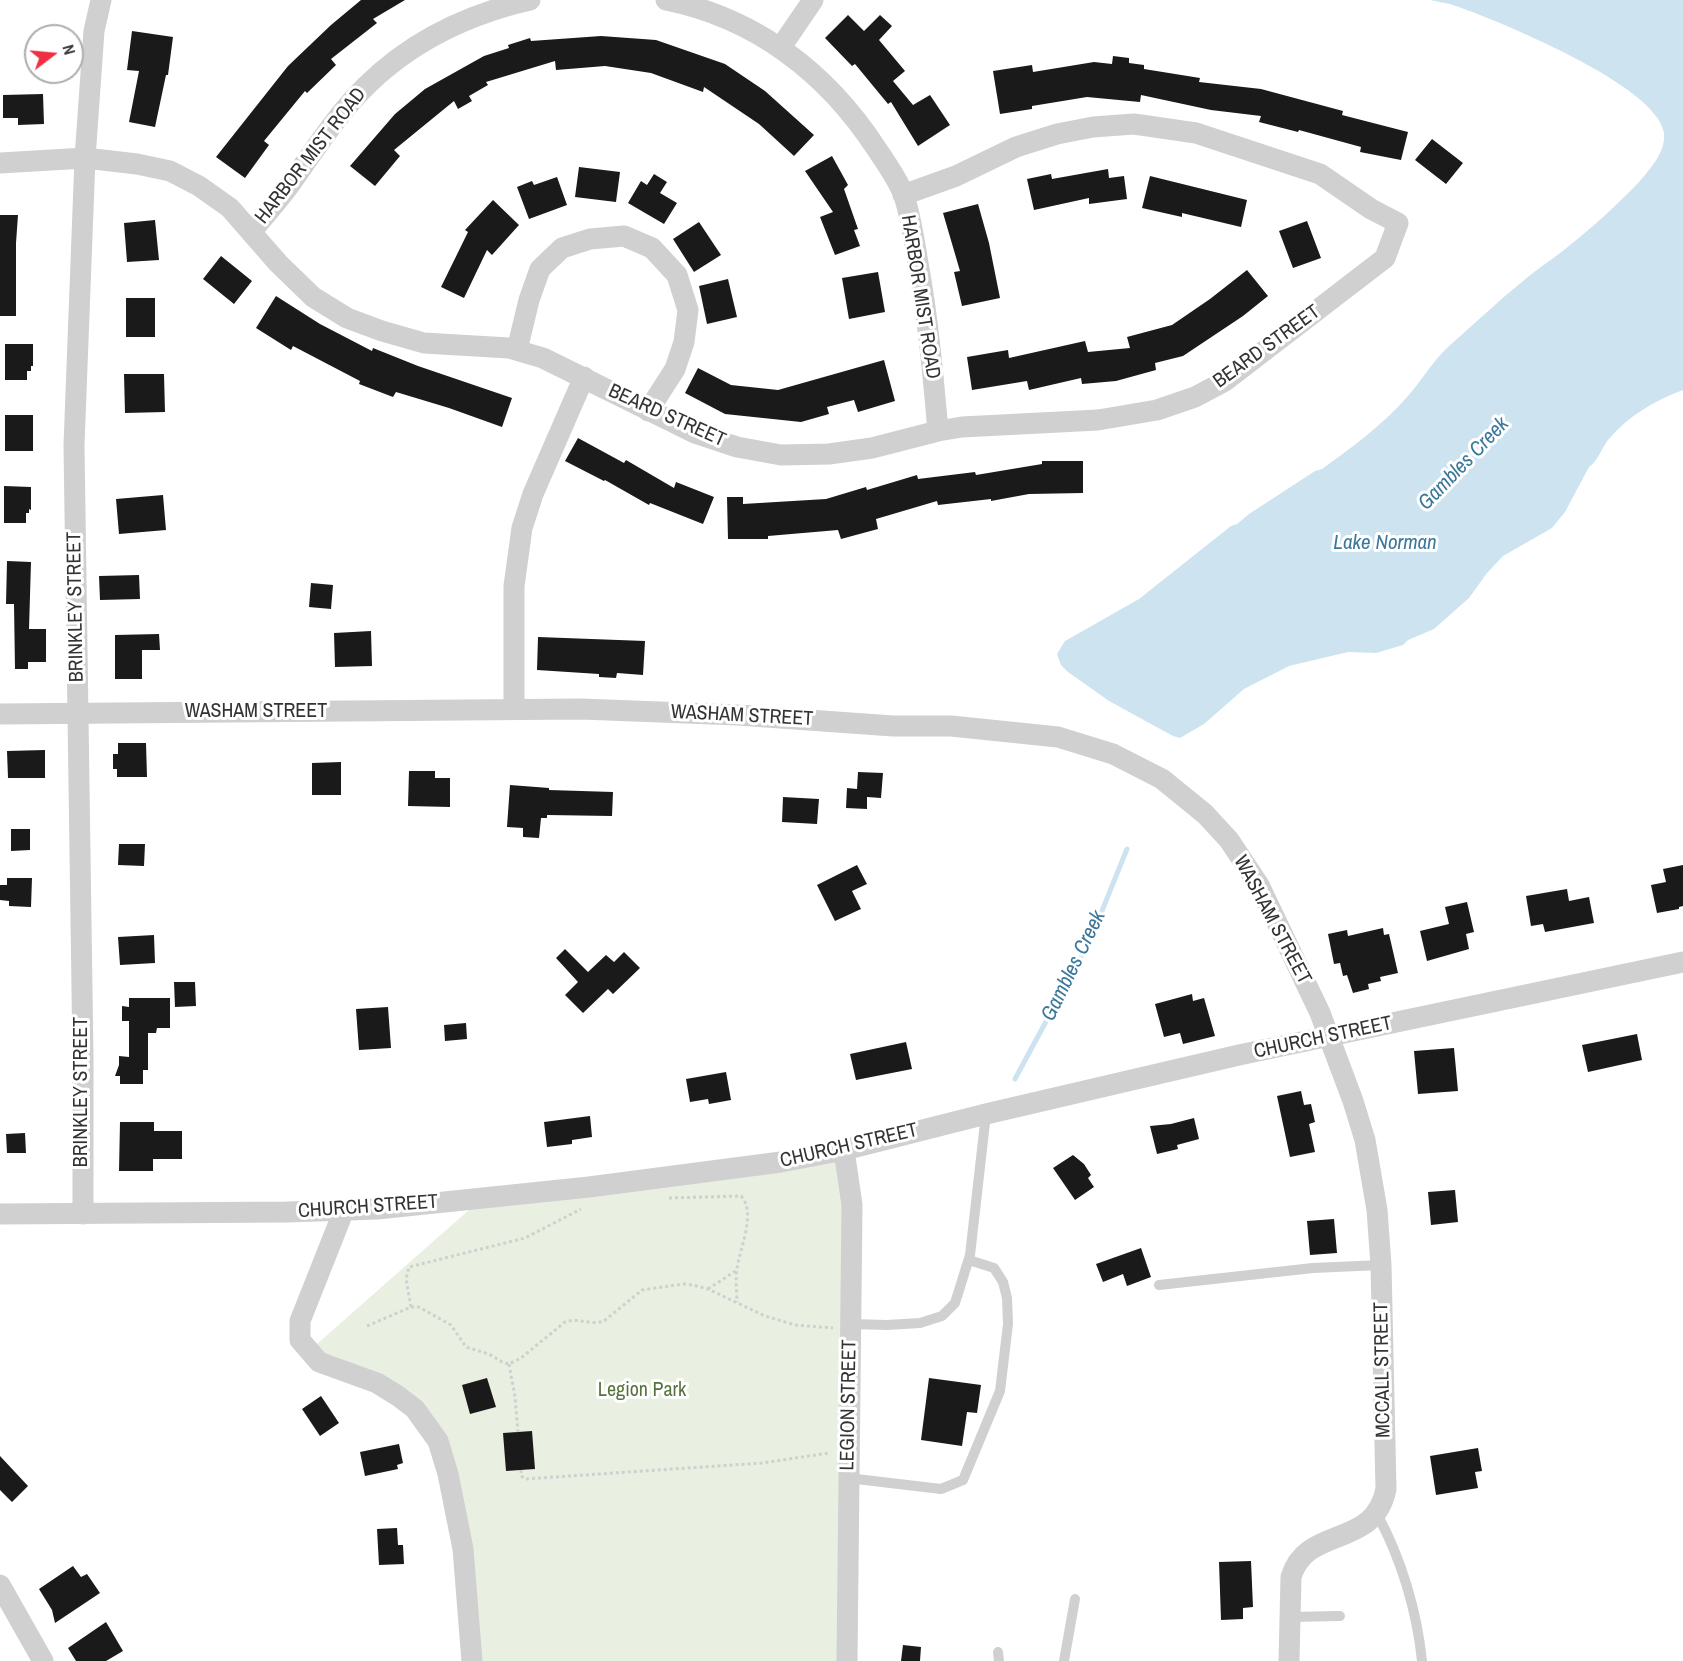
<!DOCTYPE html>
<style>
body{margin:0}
#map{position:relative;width:1683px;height:1661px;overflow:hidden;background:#fff;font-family:"Archivo Narrow",sans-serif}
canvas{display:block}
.north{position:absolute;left:24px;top:24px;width:60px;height:60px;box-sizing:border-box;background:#fff;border:2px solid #adadad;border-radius:50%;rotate:74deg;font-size:16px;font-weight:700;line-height:24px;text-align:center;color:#333}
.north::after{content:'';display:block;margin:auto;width:21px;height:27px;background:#ef3043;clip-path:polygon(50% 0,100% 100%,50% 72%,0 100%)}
</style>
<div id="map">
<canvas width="1683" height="1661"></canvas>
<div class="north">N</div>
</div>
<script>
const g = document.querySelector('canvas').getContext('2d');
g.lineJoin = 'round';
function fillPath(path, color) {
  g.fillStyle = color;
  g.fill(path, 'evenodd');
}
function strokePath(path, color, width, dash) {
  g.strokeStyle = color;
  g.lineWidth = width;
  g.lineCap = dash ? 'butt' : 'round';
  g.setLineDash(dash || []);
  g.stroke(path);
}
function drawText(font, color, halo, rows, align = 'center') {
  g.font = font + ' "Archivo Narrow",sans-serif';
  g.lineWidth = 6;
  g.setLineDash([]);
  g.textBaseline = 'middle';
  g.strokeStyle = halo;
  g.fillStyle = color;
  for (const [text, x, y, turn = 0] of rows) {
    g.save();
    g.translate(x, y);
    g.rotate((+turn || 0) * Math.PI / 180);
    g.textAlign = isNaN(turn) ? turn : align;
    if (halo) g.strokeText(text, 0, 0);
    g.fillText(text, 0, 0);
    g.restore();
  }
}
const green = new Path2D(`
 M 844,1150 L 846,1661 L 474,1661 L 470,1604 L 428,1423 L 309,1351 L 479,1201 Z`);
const water = new Path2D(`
 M 1430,0 L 1683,0 L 1683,390 C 1654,401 1628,416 1608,440 C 1601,449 1598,461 1589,467 L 1565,512 L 1552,528 L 1503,556 L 1487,573 L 1469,598 L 1434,629 L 1408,640 L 1403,645 L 1376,653 L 1348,652 L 1289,666 L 1244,689 L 1204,724 L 1180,738 L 1173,736 L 1109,701 L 1068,672 L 1061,665 L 1057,654 L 1065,641 L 1139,599 L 1231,526 L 1237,524 L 1249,514 L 1315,471 L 1322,469 C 1352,447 1383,425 1408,396 C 1422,380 1433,361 1448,347 C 1473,325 1497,302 1523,281 C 1538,268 1555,258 1570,245 C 1593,227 1620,202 1640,181 C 1651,168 1666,151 1664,133 C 1658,86 1499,21 1456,6 C 1448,3 1438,2 1430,0 Z`);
const stream = new Path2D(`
 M 1015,1079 L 1091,938 L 1127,849`);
const building = new Path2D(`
 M 361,0 L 405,0 L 373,19 L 377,23 L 331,59 L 336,65 L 307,93 L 305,91 L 264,141 L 269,145 L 245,178 L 216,157 L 288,66 L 331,25 Z
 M 848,15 L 864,31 L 880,15 L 892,26 L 879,40 L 905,71 L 893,81 L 913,105 L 930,95 L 950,125 L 918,146 L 891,102 L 888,104 L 855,64 L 852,66 L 825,38 Z
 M 132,31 L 173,37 L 168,75 L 166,75 L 155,127 L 129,122 L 139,71 L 127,70 Z
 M 601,36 L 656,40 L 725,64 L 765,91 L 814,135 L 794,156 L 759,124 L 704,87 L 703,92 L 651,73 L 605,66 L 556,70 L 555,61 L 486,82 L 488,85 L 469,96 L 472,101 L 458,109 L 454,101 L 394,150 L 400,156 L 375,186 L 350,166 L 395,114 L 425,89 L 484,56 L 509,48 L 508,45 L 530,38 L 531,41 Z
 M 1113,56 L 1129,58 L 1129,63 L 1144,65 L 1144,69 L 1200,78 L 1199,82 L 1261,89 L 1343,111 L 1342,115 L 1408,132 L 1401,160 L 1360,152 L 1361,147 L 1299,130 L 1298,132 L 1259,122 L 1261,116 L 1211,110 L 1141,95 L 1140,102 L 1087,97 L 1032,106 L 1032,109 L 1000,114 L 993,71 L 1032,65 L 1033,72 L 1094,62 L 1112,64 Z
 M 43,94 L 44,124 L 18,125 L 18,118 L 3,118 L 3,95 Z
 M 1432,139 L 1463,163 L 1446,184 L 1415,160 Z
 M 832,156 L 848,185 L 844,189 L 858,229 L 854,230 L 860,246 L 835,255 L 820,217 L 833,212 L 805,171 Z
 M 579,167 L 620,172 L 616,202 L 575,197 Z
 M 1108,169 L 1109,178 L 1124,176 L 1127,199 L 1089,204 L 1089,198 L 1034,210 L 1027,179 L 1051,174 L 1052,179 Z
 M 654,174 L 667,182 L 660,193 L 677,203 L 664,224 L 628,203 L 641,181 L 647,185 Z
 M 1150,176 L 1247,200 L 1241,227 L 1182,213 L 1182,217 L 1142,208 Z
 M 557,177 L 567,205 L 529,219 L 517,187 L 532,181 L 534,185 Z
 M 493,200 L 519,225 L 492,255 L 487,250 L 464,298 L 441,287 L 468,232 L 465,230 Z
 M 978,204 L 989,243 L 1000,298 L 962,306 L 954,272 L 960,271 L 943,213 Z
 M 0,215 L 18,215 L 16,243 L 16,316 L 0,316 Z
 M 155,220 L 159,260 L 127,262 L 124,223 Z
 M 1307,221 L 1321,258 L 1293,268 L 1279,231 Z
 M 699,222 L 721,255 L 694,272 L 673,239 Z
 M 221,256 L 252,281 L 234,304 L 203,279 Z
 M 1247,270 L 1268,296 L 1243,316 L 1183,356 L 1155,363 L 1156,370 L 1116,381 L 1082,384 L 1081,378 L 1029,390 L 1027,381 L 972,390 L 967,357 L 1008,350 L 1009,358 L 1085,341 L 1088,352 L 1130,348 L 1127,337 L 1172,325 L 1210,299 Z
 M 878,272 L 885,312 L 849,319 L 842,278 Z
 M 728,279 L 737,317 L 707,324 L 699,286 Z
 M 276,296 L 320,324 L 372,351 L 373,348 L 418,366 L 512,398 L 502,427 L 449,408 L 396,392 L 393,397 L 359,384 L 360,381 L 293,346 L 291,350 L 256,328 Z
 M 126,298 L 155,298 L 155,337 L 126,337 Z
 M 5,344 L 33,344 L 33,366 L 31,366 L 31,371 L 27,371 L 27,380 L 5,380 Z
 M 884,360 L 895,401 L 858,412 L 854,400 L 827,407 L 829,414 L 801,422 L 725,414 L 685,393 L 698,368 L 731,385 L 778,390 Z
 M 124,374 L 164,374 L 165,412 L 125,413 Z
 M 5,415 L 33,415 L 33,451 L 5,451 Z
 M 578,438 L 624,463 L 626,460 L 674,488 L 676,482 L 714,497 L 703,524 L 650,503 L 649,505 L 605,480 L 604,481 L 565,461 Z
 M 1042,461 L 1083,461 L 1083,493 L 1029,494 L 991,501 L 991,499 L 938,505 L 937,501 L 876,519 L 878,529 L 841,539 L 838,530 L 768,536 L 768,539 L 728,539 L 727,497 L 743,497 L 743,504 L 826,499 L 866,487 L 867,490 L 917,475 L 918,479 L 975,472 L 976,475 L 1042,464 Z
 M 4,486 L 31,487 L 31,510 L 29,509 L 29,513 L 26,513 L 26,523 L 4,523 Z
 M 163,495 L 166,530 L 119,534 L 116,499 Z
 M 7,561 L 31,562 L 29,629 L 46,629 L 46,662 L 28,662 L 28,669 L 15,669 L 14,604 L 6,604 Z
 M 139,575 L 140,599 L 100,600 L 99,576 Z
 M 311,583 L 333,585 L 331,609 L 309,607 Z
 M 371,631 L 372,666 L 335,667 L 334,633 Z
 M 159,634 L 160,650 L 142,650 L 142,679 L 115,679 L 115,635 Z
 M 538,637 L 645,641 L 643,675 L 617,673 L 616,678 L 599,677 L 599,674 L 537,670 Z
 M 118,743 L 146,743 L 147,777 L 117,777 L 117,769 L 113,769 L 113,754 L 118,754 Z
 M 45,750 L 45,778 L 8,778 L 7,751 Z
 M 341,762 L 341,795 L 312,795 L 312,763 Z
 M 409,771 L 435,771 L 435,778 L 450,778 L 450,807 L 408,806 Z
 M 858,772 L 883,773 L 881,798 L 867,797 L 867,809 L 846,808 L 847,788 L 857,789 Z
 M 510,785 L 549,788 L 549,790 L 613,792 L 612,816 L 547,815 L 547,818 L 541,818 L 539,838 L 523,837 L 523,828 L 507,827 Z
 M 783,797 L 819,799 L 817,824 L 782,822 Z
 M 11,829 L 30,829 L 30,850 L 11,851 Z
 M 119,844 L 145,844 L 144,866 L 118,865 Z
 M 857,865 L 867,884 L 852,891 L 861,909 L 835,921 L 817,885 Z
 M 1683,865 L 1683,906 L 1679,907 L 1679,909 L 1657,913 L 1651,885 L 1666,882 L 1663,869 Z
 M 7,878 L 32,878 L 31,907 L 9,906 L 9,901 L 0,900 L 0,885 L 7,885 Z
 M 1567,889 L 1569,901 L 1589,897 L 1594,923 L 1545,932 L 1543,924 L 1531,926 L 1526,896 Z
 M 1467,902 L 1474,932 L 1466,934 L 1469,949 L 1427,961 L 1420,931 L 1449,924 L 1445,907 Z
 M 1383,928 L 1384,935 L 1389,934 L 1398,973 L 1380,977 L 1381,981 L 1368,984 L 1369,989 L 1353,993 L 1347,975 L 1343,976 L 1340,963 L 1334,964 L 1328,934 L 1347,930 L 1348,936 Z
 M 154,935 L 155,963 L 120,965 L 118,937 Z
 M 565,949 L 588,972 L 606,955 L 614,962 L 624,952 L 640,968 L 613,994 L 608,989 L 583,1013 L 565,995 L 578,982 L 556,958 Z
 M 174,982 L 195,982 L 196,1006 L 175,1007 Z
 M 1192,994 L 1193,1001 L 1204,998 L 1215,1036 L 1183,1044 L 1180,1033 L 1164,1037 L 1155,1004 Z
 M 129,998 L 170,998 L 170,1028 L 157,1028 L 156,1033 L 148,1033 L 148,1070 L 143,1070 L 143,1084 L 120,1084 L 120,1076 L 115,1076 L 119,1065 L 119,1056 L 129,1057 L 129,1021 L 122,1021 L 122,1006 L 129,1007 Z
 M 388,1007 L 391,1048 L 359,1050 L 356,1009 Z
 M 466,1023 L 467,1039 L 445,1041 L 444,1025 Z
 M 1637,1034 L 1642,1060 L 1588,1072 L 1582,1045 Z
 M 906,1042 L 912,1069 L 856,1080 L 850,1054 Z
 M 1454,1048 L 1458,1091 L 1418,1094 L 1414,1051 Z
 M 726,1072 L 731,1100 L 709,1104 L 708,1099 L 690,1102 L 686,1079 Z
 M 1301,1091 L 1304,1105 L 1311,1104 L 1315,1122 L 1309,1124 L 1315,1152 L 1290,1157 L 1277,1096 Z
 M 590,1116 L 592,1137 L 572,1140 L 572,1144 L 547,1147 L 544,1122 Z
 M 1194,1118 L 1199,1139 L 1177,1145 L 1178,1149 L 1157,1154 L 1150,1126 L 1171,1124 Z
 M 120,1122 L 154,1122 L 154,1131 L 182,1131 L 182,1159 L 153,1159 L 153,1171 L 119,1171 Z
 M 25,1133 L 26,1153 L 7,1153 L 6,1134 Z
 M 1073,1155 L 1084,1164 L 1091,1175 L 1088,1178 L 1094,1187 L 1075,1200 L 1053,1168 Z
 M 1455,1190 L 1458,1222 L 1431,1225 L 1428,1192 Z
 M 1334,1219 L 1337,1253 L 1310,1255 L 1307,1221 Z
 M 1141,1248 L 1151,1277 L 1127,1286 L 1123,1274 L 1103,1282 L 1096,1264 Z
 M 487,1378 L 496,1407 L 470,1414 L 462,1385 Z
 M 929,1378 L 981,1385 L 977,1413 L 967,1412 L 962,1446 L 921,1440 Z
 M 321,1396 L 339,1423 L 320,1436 L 302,1409 Z
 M 532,1431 L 535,1469 L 506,1471 L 503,1433 Z
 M 399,1444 L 403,1463 L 397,1465 L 398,1469 L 365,1476 L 360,1452 Z
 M 1478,1448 L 1482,1471 L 1475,1472 L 1478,1488 L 1436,1495 L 1430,1456 Z
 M 0,1456 L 28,1486 L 12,1502 L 0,1490 Z
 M 397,1528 L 398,1545 L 403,1545 L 404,1564 L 379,1565 L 377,1529 Z
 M 1251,1561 L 1253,1607 L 1243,1608 L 1243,1619 L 1221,1620 L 1219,1562 Z
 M 73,1566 L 81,1577 L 87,1574 L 100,1593 L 55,1623 L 52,1610 L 39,1589 Z
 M 106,1622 L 123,1651 L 106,1661 L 76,1661 L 68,1648 Z
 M 903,1645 L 921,1647 L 920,1661 L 901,1661 Z`);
const path = new Path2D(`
 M 669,1198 L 741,1196 C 757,1213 739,1250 737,1269 C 735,1280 737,1292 737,1302
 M 708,1289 L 737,1270
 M 411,1307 L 406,1279 L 409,1267 L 525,1238 L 581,1209
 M 367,1326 L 411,1307 L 419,1307 L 451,1325 L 466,1347 L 489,1354 L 502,1362 L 509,1364 L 521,1358 L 565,1322 C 578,1317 591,1326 604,1321 L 642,1290 L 683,1284 L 693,1285 L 708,1289 L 765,1316 L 795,1325 L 833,1328
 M 509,1364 L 515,1397 L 518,1432
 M 521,1470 L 521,1476 L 525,1479 L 762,1463 L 829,1453`);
const lane = new Path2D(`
 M 1159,1285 L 1313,1268 L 1381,1265
 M 850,1324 L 887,1325 L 920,1323 L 942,1316 L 955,1303 L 970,1255 L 986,1114
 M 848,1478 L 941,1489 L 963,1480 L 1000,1391 L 1008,1324 L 1007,1298 L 1003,1282 L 994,1268 L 969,1260
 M 1377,1514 C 1401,1558 1417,1611 1422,1661
 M 1290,1617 L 1340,1616
 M 998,1652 L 999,1661
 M 1064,1661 L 1075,1599`);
const street = new Path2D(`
 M 666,0 C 756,18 827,73 876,148 C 886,163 898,179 904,196 C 911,217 914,240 918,263 C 928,318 933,374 938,431
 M 781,47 L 813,0
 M 0,163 L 85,158 L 137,164 L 170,171 L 199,186 L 230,208 L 278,263 L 313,297 L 347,318 L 382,331 L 424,343 L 509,348 L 543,358 L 695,433 L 737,447 L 781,455 L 829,454 L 872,448 L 938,431 L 962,427 L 1098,420 L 1157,410 L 1195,397 L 1225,381 L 1385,258 L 1398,223 L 1371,209 L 1320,174 L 1196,133 L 1134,124 L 1093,127 L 1057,134 L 1016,147 L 956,176 L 903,195
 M 251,232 C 264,217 277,202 289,186 C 309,158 328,128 351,102 C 399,47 460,16 530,0
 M 517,350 L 529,300 L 540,269 L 562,248 L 590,239 L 624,236 L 652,248 L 677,275 L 688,310 L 684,342 L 675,369 L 648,411
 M 514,709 L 514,586 L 522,528 L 533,494 L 584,377
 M 0,714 L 581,709 L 738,715 L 893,726 L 951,726 L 1058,737 L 1113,754 L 1162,779 L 1205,814 L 1229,840 L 1259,885 L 1320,1013 L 1353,1101 L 1365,1140 L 1377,1210 L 1381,1265 L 1386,1489 C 1374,1550 1307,1524 1291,1577 L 1289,1661
 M 844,1150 L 852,1205 L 847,1661
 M 344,1210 L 300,1321 L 300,1340 L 319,1362 L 377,1383 L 398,1396 L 415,1409 L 438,1441 L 448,1474 L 463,1549 L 472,1661
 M 0,1214 L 287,1212 L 377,1209 L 589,1187 L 781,1162 L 844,1150 L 986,1114 L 1239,1055 L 1683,962
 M 83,1214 L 83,1057 L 74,445 L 85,158 L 94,31 L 101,0
 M 0,1585 L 43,1661`);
const streetNames = [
 ["HARBOR MIST ROAD",311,156,-52],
 ["HARBOR MIST ROAD",920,297,81],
 ["BEARD STREET",1267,347,-36],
 ["BEARD STREET",667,416,24],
 ["BRINKLEY STREET",76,607,-91],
 ["WASHAM STREET",256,712],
 ["WASHAM STREET",742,716,3],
 ["WASHAM STREET",1272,920,62],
 ["CHURCH STREET",1323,1038,-12],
 ["BRINKLEY STREET",82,1092,-90],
 ["CHURCH STREET",849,1146,-13],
 ["CHURCH STREET",368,1207,-4],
 ["MCCALL STREET",1383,1370,-91],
 ["LEGION STREET",849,1405,-89]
];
const parkNames = [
 ["Legion Park",642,1391]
];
const waterNames = [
 ["Gambles Creek",1464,464,-46],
 ["Lake Norman",1385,543],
 ["Gambles Creek",1074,966,-64]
];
fillPath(green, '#e9f0e1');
fillPath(water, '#cde3f0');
strokePath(stream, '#cde3f0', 5);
fillPath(building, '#1a1a1a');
strokePath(path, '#d0d0d0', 3, [3, 3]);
strokePath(lane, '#d0d0d0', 10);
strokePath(street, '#d0d0d0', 21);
drawText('20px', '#333', '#fff', streetNames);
drawText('20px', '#57723d', '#fff', parkNames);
drawText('italic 21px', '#3b789b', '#fff', waterNames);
</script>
